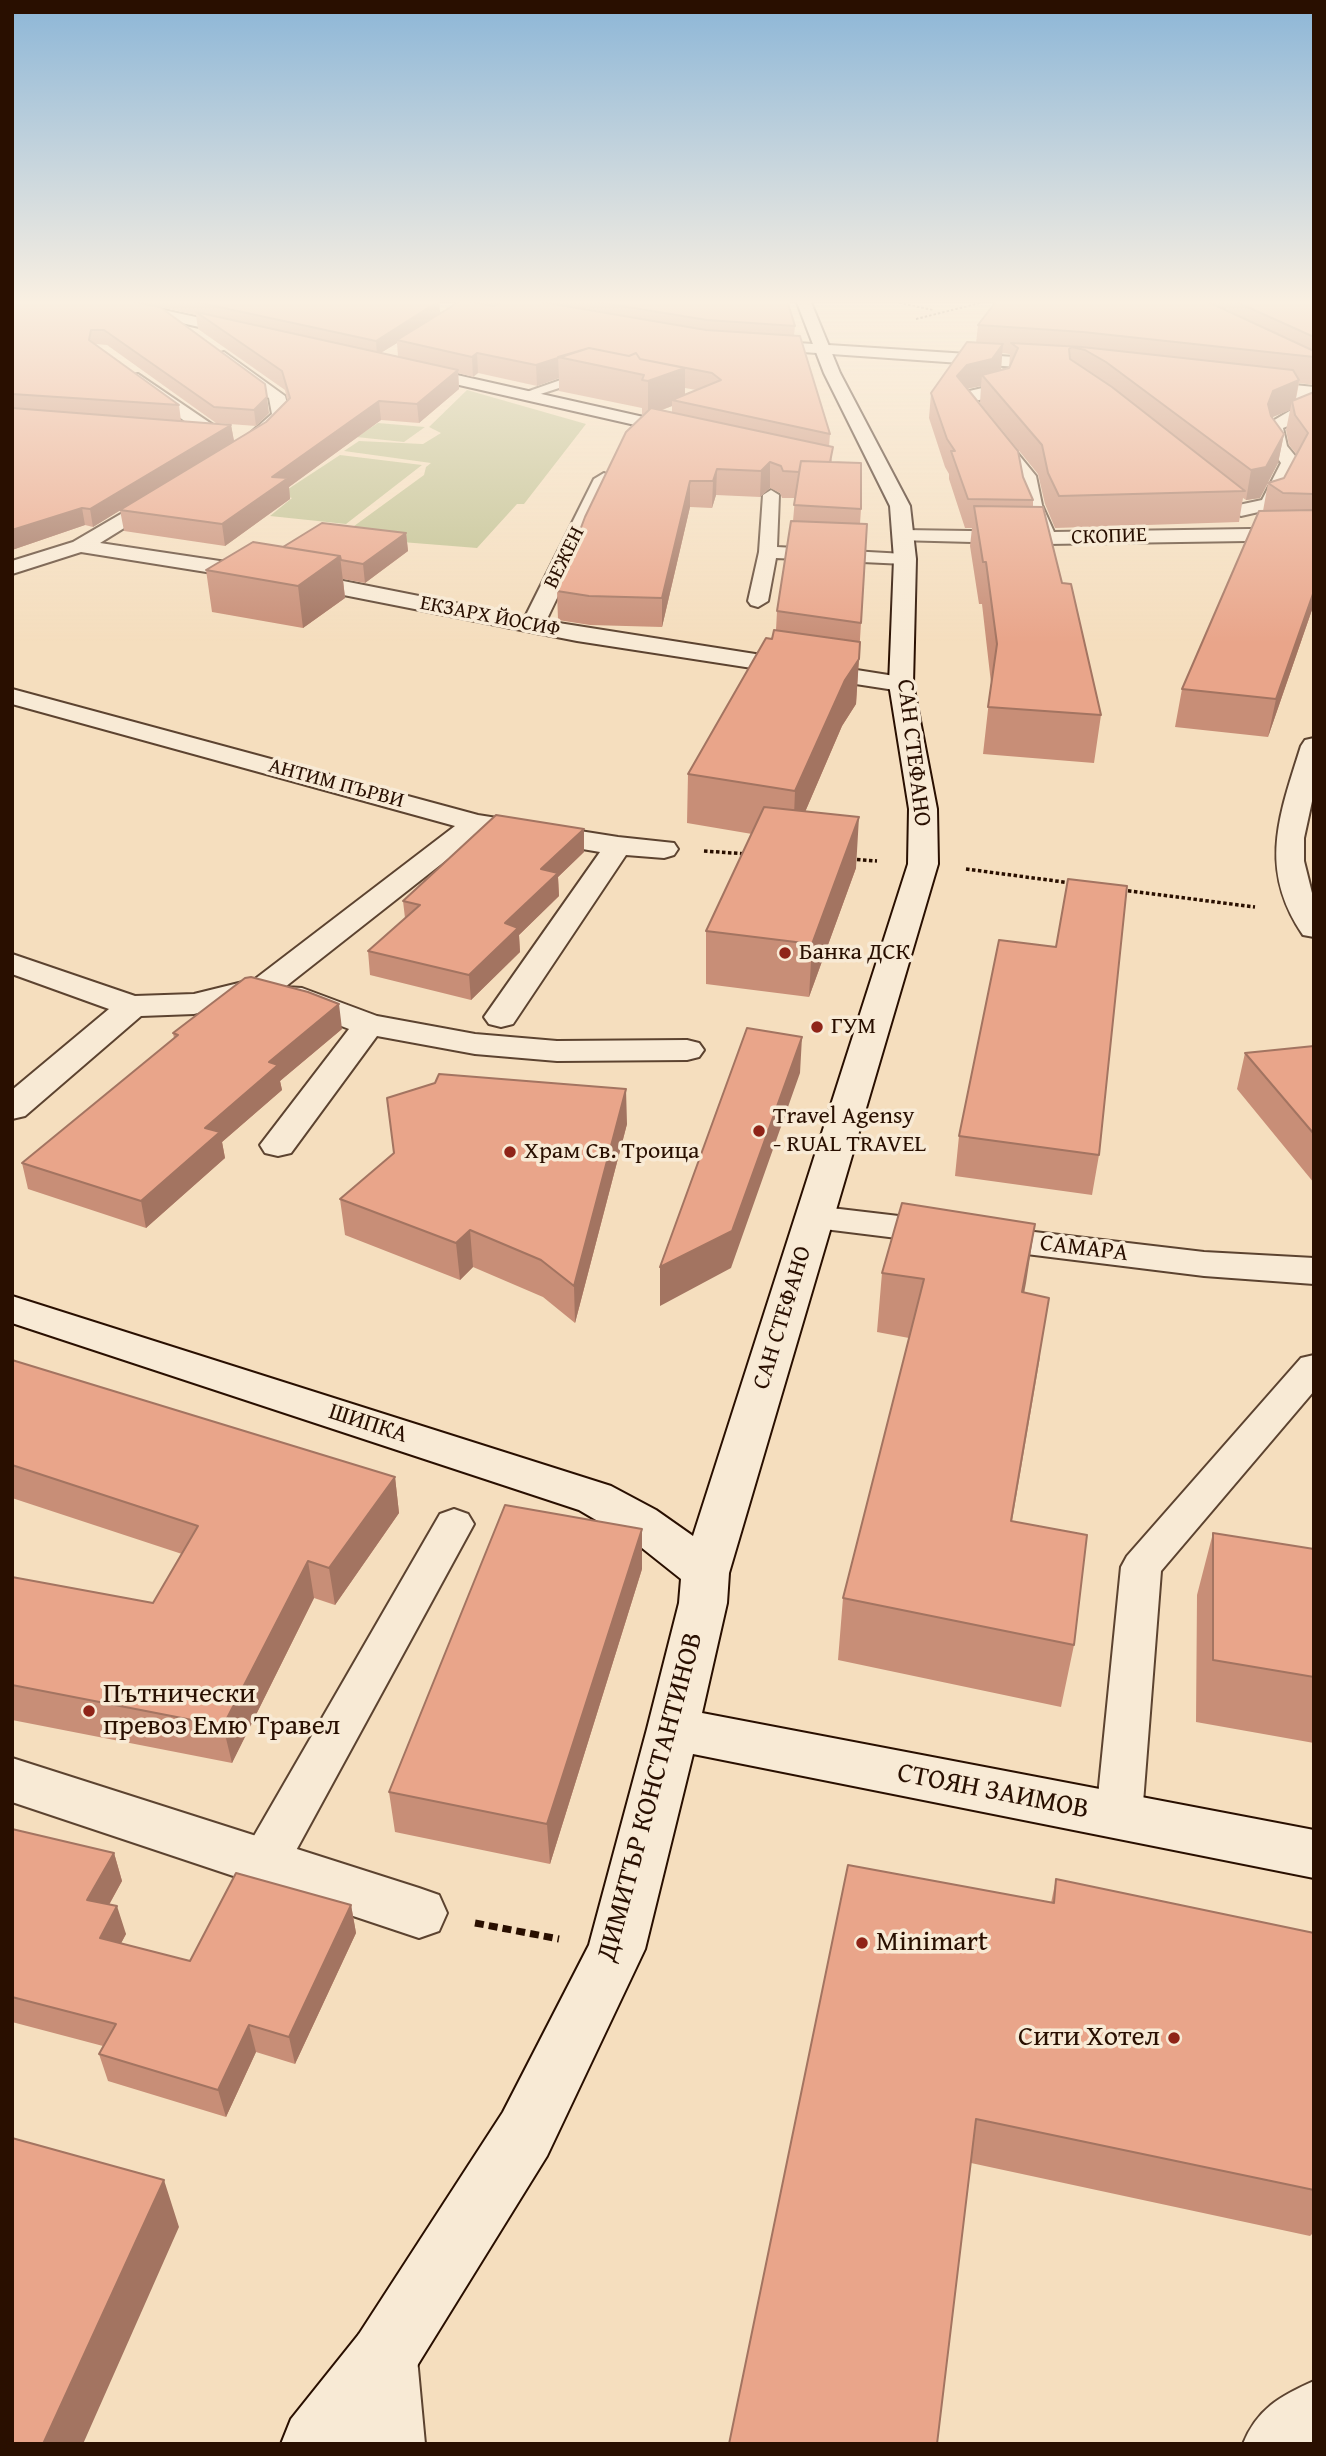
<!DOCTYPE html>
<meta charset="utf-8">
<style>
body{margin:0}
#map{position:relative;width:1326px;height:2456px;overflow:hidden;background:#f5debe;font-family:"Gentium Book Plus",serif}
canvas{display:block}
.frame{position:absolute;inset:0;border:14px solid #290f00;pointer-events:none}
</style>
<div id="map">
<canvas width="1326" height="2456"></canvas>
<div class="frame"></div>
</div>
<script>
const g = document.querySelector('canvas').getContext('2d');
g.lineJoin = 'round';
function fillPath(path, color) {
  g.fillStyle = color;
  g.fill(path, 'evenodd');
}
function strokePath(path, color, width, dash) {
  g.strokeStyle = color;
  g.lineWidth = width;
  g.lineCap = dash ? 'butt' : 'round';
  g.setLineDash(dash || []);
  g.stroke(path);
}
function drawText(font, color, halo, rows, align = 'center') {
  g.font = font + ' "Gentium Book Plus",serif';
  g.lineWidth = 7;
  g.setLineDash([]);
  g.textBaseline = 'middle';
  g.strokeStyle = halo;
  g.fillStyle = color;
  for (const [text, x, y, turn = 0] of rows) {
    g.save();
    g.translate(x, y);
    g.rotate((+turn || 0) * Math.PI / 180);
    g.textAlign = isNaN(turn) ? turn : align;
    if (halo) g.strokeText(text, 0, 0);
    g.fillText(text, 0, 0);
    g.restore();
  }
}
const green = new Path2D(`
 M 467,390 L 586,424 L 524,504 L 517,504 L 477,548 L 339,537 L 424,475 L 426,467 L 431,463 L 344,451 L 359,441 L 423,444 L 441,433 L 429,427 Z
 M 378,423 L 425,427 L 404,442 L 356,437 Z
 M 340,455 L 422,465 L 346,524 L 270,516 L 292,498 L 279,495 Z`);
const pathFar2 = new Path2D(`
 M 886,300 L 933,310
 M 916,319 L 992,300`);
const pathFar1 = new Path2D(`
 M 704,851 L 747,854
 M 851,859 L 877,861
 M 966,869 L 1071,883
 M 1122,890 L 1255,907`);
const path = new Path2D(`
 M 475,1923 L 559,1939`);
const lane = new Path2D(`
 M 589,370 L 609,377 L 602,381 L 590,378 L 525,399 L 518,395 Z
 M 771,490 L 779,495 L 777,547 L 905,554 L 914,559 L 905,564 L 776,558 L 768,601 L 758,607 L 751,605 L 748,601 L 759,552 L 763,495 Z
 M 1314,1355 L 1314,1391 L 1161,1571 L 1142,1816 L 1135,1830 L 1119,1836 L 1103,1830 L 1096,1816 L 1121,1567 L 1127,1556 L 1301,1358 Z
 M 454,1509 L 468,1514 L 474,1524 L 281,1878 L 264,1884 L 247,1878 L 240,1863 L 247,1848 L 440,1514 Z`);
const street = new Path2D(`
 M 462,300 L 490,300 L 541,310 L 543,313 L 536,317 L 469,304 Z
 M 751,340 L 1061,360 L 1069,365 L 1061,370 L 745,348 L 745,342 Z
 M 224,352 L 285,396 L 290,415 L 254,447 L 242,447 L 239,443 L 272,414 L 269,398 L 218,360 L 218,354 Z
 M 1005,370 L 1013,375 L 1004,394 L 975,401 L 1036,476 L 1042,505 L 1054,532 L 1314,528 L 1314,540 L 1047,544 L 897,540 L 894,536 L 897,532 L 904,530 L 1034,532 L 1022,505 L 1017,477 L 957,401 L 965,392 L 991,386 L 999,372 Z
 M 138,374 L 216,427 L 219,431 L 216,435 L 204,435 L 132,383 L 132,375 Z
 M 1246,380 L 1314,387 L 1314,397 L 1308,396 L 1314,409 L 1308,418 L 1283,428 L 1287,446 L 1300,462 L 1276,508 L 1241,516 L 1231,510 L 1234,506 L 1262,500 L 1281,463 L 1266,441 L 1266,425 L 1298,406 L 1289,394 L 1240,389 L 1240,381 Z
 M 604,473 L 614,479 L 546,621 L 901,677 L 910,679 L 913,684 L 910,689 L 901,691 L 577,641 L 313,589 L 81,552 L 12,574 L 12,561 L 73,542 L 167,487 L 174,489 L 177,493 L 174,497 L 100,543 L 313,575 L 525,617 L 594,479 Z
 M 12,689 L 478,815 L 618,837 L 674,843 L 678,849 L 674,855 L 664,858 L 626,855 L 513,1024 L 501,1027 L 489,1024 L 484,1017 L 600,852 L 482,832 L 285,987 L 302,988 L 377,1016 L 475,1034 L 557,1041 L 687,1040 L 699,1043 L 704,1050 L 699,1057 L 687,1060 L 557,1061 L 475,1054 L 377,1036 L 291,1153 L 278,1156 L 265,1153 L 260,1145 L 349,1029 L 280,1002 L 276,993 L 194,1014 L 141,1016 L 25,1116 L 12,1119 L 12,1090 L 109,1009 L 12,974 L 12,954 L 135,996 L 194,994 L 255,979 L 455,826 L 12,704 Z
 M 1314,738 L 1314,792 L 1304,838 L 1304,861 L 1314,901 L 1314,937 L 1303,935 C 1258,869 1279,816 1301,746 L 1305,740 Z
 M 814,1206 L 1204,1252 L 1314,1258 L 1314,1284 L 1204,1276 L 800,1226 L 795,1218 L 800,1210 Z
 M 12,1758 L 419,1888 L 439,1895 L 447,1913 L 439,1931 L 419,1938 L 12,1802 Z
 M 383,2324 L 407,2334 L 417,2358 L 425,2444 L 355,2444 L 349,2358 L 359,2334 Z
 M 1314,2381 L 1314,2444 L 1243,2444 C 1257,2409 1280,2396 1314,2381 Z`);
const secondary = new Path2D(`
 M 68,300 L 117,300 L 247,328 L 255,333 L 247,338 L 112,307 L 75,304 Z
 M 796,300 L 810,300 L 840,373 L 910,506 L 916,559 L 913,684 L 937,809 L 938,864 L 729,1573 L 727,1603 L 702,1713 L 1314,1830 L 1314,1878 L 693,1754 L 645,1949 L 547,2156 L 407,2382 L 360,2444 L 281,2444 L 291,2419 L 359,2334 L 503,2112 L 589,1945 L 647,1729 L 679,1603 L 681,1579 L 637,1544 L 579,1510 L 12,1323 L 12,1296 L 611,1486 L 656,1510 L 693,1536 L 908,864 L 909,809 L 889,684 L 894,559 L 890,506 L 824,373 Z
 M 408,364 L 688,427 L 697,432 L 688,437 L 402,372 L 400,369 Z`);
const wall = new Path2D(`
 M 12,300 L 434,300 L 439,301 L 440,314 L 457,303 L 435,300 L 460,300 L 458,303 L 486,304 L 485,300 L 787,300 L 795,326 L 794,336 L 830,434 L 829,447 L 832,462 L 861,509 L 860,524 L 861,623 L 856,704 L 842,726 L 805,812 L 856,868 L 809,997 L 706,984 L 706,931 L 752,834 L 687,823 L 688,774 L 772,639 L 776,630 L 777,611 L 793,521 L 795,498 L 782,498 L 780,493 L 770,488 L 760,497 L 716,495 L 712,508 L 690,507 L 662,627 L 590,625 L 558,620 L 557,591 L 644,415 L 642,414 L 642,408 L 559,391 L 559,378 L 537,386 L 478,373 L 473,377 L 458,373 L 459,389 L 419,423 L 381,420 L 289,487 L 290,499 L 225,546 L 124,531 L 120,510 L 93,527 L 85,525 L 12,550 ZM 160,307 L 196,315 L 198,329 L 285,390 L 287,400 L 266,422 L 234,441 L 231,425 L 181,421 L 179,405 L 94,344 L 107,345 L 216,423 L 256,426 L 269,413 ZM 397,343 L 398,357 L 381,353 ZM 685,388 L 696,390 L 685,395 ZM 672,406 L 672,412 L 662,410 Z
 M 997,300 L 1314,300 L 1314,385 L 1299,383 L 1296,399 L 1314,392 L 1314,604 L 1268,737 L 1175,727 L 1182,689 L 1263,511 L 1268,483 L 1260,498 L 1246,500 L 1243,498 L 1239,522 L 1055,528 L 1045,504 L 1038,474 L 980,403 L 981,386 L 967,389 L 1023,477 L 1033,500 L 1033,507 L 1062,583 L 1101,715 L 1094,763 L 983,754 L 991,683 L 982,604 L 979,604 L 970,546 L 972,528 L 965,528 L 949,479 L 949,474 L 945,467 L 929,418 L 931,393 L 976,343 L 978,325 ZM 1002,353 L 1010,354 L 1009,368 L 999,371 L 1001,369 ZM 1290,410 L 1286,430 L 1289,445 L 1297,455 L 1284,478 L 1268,482 L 1278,463 L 1284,434 L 1272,417 Z
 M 406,533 L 408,551 L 365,583 L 343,579 L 345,598 L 303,628 L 212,612 L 206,570 L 283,547 Z
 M 584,852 L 558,877 L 559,896 L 519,935 L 520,952 L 471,1000 L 370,975 L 368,951 L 405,918 L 403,901 Z
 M 342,1029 L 280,1081 L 282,1090 L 222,1142 L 225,1158 L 146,1228 L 28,1189 L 22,1163 L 174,1038 L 173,1033 Z
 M 1314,1046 L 1314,1183 L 1237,1089 L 1245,1053 Z
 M 627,1124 L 575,1323 L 543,1297 L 473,1267 L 460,1280 L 345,1235 L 340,1199 Z
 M 959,1136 L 1099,1155 L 1092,1195 L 955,1176 Z
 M 882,1273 L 1024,1293 L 1040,1357 L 1012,1521 L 1074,1645 L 1061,1707 L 838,1660 L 843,1598 L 909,1338 L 877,1332 Z
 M 12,1360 L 395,1477 L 399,1513 L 335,1605 L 314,1598 L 232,1763 L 12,1720 L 12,1577 L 153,1603 L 182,1554 L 12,1498 Z
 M 1213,1533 L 1314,1549 L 1314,1743 L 1196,1722 L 1197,1595 Z
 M 642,1569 L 550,1864 L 395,1832 L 389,1792 Z
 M 12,1829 L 114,1853 L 122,1881 L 109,1905 L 126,1934 L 121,1943 L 190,1961 L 351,1905 L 356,1933 L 295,2064 L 256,2052 L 226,2117 L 108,2081 L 99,2054 L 103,2046 L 12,2022 Z
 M 1056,1879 L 1314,1933 L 1314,2232 L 1310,2236 L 971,2163 L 729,2444 L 1051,1903 Z`);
const shadedWall = new Path2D(`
 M 439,301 L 440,314 L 397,340 L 397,343 L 377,355 L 376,341 Z
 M 1003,344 L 1001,369 L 989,384 L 982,375 L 981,386 L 964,389 L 957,376 L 967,365 Z
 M 477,353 L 478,373 L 473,377 L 472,357 Z
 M 558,358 L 559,378 L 537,386 L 536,365 Z
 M 685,368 L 685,402 L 672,400 L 672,406 L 648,415 L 648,381 Z
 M 458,370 L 459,389 L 419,423 L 417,404 Z
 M 1299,380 L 1294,408 L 1292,401 L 1290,410 L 1268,419 L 1268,404 L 1273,391 Z
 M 267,397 L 269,413 L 256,426 L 254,410 Z
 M 379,401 L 381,420 L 289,487 L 290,499 L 225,546 L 222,524 L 272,477 Z
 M 231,425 L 234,441 L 93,527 L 90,509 Z
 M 1284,434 L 1278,463 L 1260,498 L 1246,500 L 1251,470 Z
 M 770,462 L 770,488 L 760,497 L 761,471 Z
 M 717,469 L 716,495 L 712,508 L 713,481 Z
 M 690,481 L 690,507 L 662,627 L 662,598 Z
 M 82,508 L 85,525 L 12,550 L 12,530 Z
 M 406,533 L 408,551 L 365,583 L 363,564 Z
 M 340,556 L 345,598 L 303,628 L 298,586 Z
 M 1314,591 L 1314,604 L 1268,737 L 1276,699 Z
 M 859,659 L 856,704 L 842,726 L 793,840 L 795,791 L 845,680 Z
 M 859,817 L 856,868 L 809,997 L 812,944 Z
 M 584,829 L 584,852 L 558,877 L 559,896 L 519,935 L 520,952 L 471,1000 L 469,975 L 541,869 Z
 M 339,1004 L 342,1029 L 280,1081 L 282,1090 L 222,1142 L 225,1158 L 146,1228 L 141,1201 L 205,1128 L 269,1062 Z
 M 802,1037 L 800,1073 L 731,1268 L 660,1306 L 660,1267 Z
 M 626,1089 L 627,1124 L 575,1323 L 574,1286 Z
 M 1035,1224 L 1026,1283 L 1013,1352 L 1022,1292 Z
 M 470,1230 L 473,1267 L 460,1280 L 456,1243 Z
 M 395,1477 L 399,1513 L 335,1605 L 329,1568 Z
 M 642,1529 L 642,1569 L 550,1864 L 547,1824 Z
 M 308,1561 L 314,1598 L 232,1763 L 223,1726 Z
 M 114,1853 L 122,1881 L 96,1928 L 87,1900 Z
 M 351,1905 L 356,1933 L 295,2064 L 289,2037 Z
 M 117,1906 L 126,1934 L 109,1966 L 100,1938 Z
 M 249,2025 L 256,2052 L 226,2117 L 218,2090 Z
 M 164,2180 L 179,2227 L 83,2444 L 43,2444 Z`);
const building = new Path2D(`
 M 12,300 L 126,300 L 160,307 L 265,384 L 267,397 L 254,410 L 214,407 L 104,330 L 91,330 L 89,340 L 179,405 L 12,394 Z
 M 187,300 L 434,300 L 439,301 L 376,341 Z
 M 462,300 L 494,306 L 504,300 L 503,300 L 530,300 L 706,330 L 800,336 L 830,434 L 672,400 L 721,380 L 712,373 L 640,359 L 636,353 L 629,356 L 589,348 L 536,365 L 477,353 L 472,357 L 397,340 Z
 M 585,300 L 787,300 L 795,326 L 707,320 Z
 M 997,300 L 1204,300 L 1314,351 L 1314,357 L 1083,332 L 978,325 Z
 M 1232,300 L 1314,300 L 1314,337 Z
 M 196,312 L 458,370 L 417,404 L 379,401 L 272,477 L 288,478 L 222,524 L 120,510 L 266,422 L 290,398 L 282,371 Z
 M 967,342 L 1003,344 L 992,359 L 967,365 L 957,376 L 1018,451 L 1023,477 L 1033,500 L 968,499 L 951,451 L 955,451 L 947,439 L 931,393 Z
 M 1011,343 L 1082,347 L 1293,370 L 1299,380 L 1273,391 L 1268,404 L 1271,416 L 1284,434 L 1266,467 L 1251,470 L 1106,362 L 1085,350 L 1072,347 L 1069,349 L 1070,359 L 1112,387 L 1245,491 L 1059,496 L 1048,473 L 1042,445 L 982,375 L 1009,368 L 1018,348 Z
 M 589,348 L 629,356 L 636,353 L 640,359 L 685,368 L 648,381 L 642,380 L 644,375 L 558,357 Z
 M 1314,392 L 1314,494 L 1283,493 L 1268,483 L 1284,478 L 1308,433 L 1295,415 L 1292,401 Z
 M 12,408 L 231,425 L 90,509 L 82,508 L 12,530 Z
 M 651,408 L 833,447 L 830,462 L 801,461 L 799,472 L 783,471 L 781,466 L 770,462 L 761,471 L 717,469 L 713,481 L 690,481 L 662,598 L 589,596 L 557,591 L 585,517 L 626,432 Z
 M 801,461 L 861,463 L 861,509 L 794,505 Z
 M 974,506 L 1043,507 L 1062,583 L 1071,584 L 1101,715 L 988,707 L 997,644 L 986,562 L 983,562 Z
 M 1314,510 L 1314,591 L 1276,699 L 1182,689 L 1259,511 Z
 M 791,521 L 867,524 L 861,623 L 777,611 Z
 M 322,523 L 406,533 L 363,564 L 341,560 L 340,556 L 283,547 Z
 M 253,542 L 340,556 L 298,586 L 206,570 Z
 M 774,630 L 860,642 L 859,659 L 845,680 L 795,791 L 688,774 L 766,638 L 772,639 Z
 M 764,807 L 859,817 L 812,944 L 706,931 Z
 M 496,815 L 584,829 L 541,869 L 558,873 L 505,923 L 518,928 L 469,975 L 368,951 L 420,905 L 403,901 Z
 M 1068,879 L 1127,886 L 1099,1155 L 959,1136 L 999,940 L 1056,947 Z
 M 251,977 L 308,992 L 339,1004 L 269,1062 L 278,1065 L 205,1128 L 220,1132 L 141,1201 L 22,1163 L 178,1035 L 173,1033 L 245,978 Z
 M 747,1028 L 802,1037 L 732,1231 L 660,1267 Z
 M 1314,1046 L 1314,1134 L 1245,1053 Z
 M 439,1074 L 626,1089 L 574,1286 L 541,1260 L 470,1230 L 456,1243 L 340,1199 L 394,1153 L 387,1098 L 435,1083 Z
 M 902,1203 L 1035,1224 L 1022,1292 L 1049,1298 L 1011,1521 L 1087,1535 L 1074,1645 L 843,1598 L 924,1279 L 882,1273 Z
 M 12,1360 L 395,1477 L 329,1568 L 308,1561 L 223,1726 L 12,1685 L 12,1577 L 153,1603 L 198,1526 L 12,1465 Z
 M 505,1505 L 642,1529 L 547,1824 L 389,1792 Z
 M 1213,1533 L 1314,1549 L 1314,1677 L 1213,1660 Z
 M 12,1829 L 114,1853 L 87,1900 L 117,1906 L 100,1938 L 190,1961 L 236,1873 L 351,1905 L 289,2037 L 249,2025 L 218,2090 L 99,2054 L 116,2024 L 12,1997 Z
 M 848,1865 L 1054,1903 L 1056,1879 L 1314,1933 L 1314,2190 L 976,2119 L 937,2444 L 729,2444 Z
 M 12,2138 L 164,2180 L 43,2444 L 12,2444 Z`);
const markers = [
 [785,953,7,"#8f2418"],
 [817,1027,7,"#8f2418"],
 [759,1131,7,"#8f2418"],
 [510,1152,7,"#8f2418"],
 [89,1711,7,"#8f2418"],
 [862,1943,7,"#8f2418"],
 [1174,2038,7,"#8f2418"]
];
const farStreetnames = [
 ["СКОПИЕ",1109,537,-2],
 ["ВЕЖЕН",565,558,-64],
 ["ЕКЗАРХ ЙОСИФ",490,617,11],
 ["АНТИМ ПЪРВИ",336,784,15]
];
const streetNames = [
 ["САН СТЕФАНО",913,753,83],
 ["САМАРА",1084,1249,7],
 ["САН СТЕФАНО",783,1318,-73],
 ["ШИПКА",368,1424,18]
];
const poiNames = [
 ["Банка ДСК",799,953],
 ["ГУМ",831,1027],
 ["Travel Agensy",773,1117],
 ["- RUAL TRAVEL",773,1145],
 ["Храм Св. Троица",524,1152]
];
const nearPoinames = [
 ["Пътнически",103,1695],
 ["превоз Емю Травел",103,1727],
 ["Minimart",876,1943],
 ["Сити Хотел",1160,2038,"right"]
];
const nearStreetnames = [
 ["СТОЯН ЗАИМОВ",993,1792,11],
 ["ДИМИТЪР КОНСТАНТИНОВ",651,1797,-75]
];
fillPath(green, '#bfc08f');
strokePath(lane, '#5c4330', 4);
strokePath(street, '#5c4330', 4);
strokePath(secondary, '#290f00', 4);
strokePath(pathFar2, '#290f00', 2, [2.5, 2]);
strokePath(pathFar1, '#290f00', 3.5, [3.5, 2.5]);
strokePath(path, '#290f00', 7, [9, 5]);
fillPath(lane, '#f8ead5');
fillPath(street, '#f8ead5');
fillPath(secondary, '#f8ead5');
fillPath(wall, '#c88e77');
fillPath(shadedWall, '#a37461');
fillPath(building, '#e9a58a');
strokePath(building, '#a37461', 2);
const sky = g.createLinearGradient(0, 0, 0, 643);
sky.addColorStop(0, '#8cb6d7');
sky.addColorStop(0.47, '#faf0e2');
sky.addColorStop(1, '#faf0e200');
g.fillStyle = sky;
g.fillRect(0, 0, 1326, 643);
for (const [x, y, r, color] of markers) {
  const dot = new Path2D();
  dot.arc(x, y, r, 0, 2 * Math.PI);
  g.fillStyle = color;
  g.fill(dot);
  strokePath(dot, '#f8ead5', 2.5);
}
drawText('21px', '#290f00', '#f8ead5', farStreetnames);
drawText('24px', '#290f00', '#f8ead5', streetNames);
drawText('24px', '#290f00', '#f8ead5', poiNames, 'left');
drawText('28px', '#290f00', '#f8ead5', nearPoinames, 'left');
drawText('28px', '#290f00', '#f8ead5', nearStreetnames);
</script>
